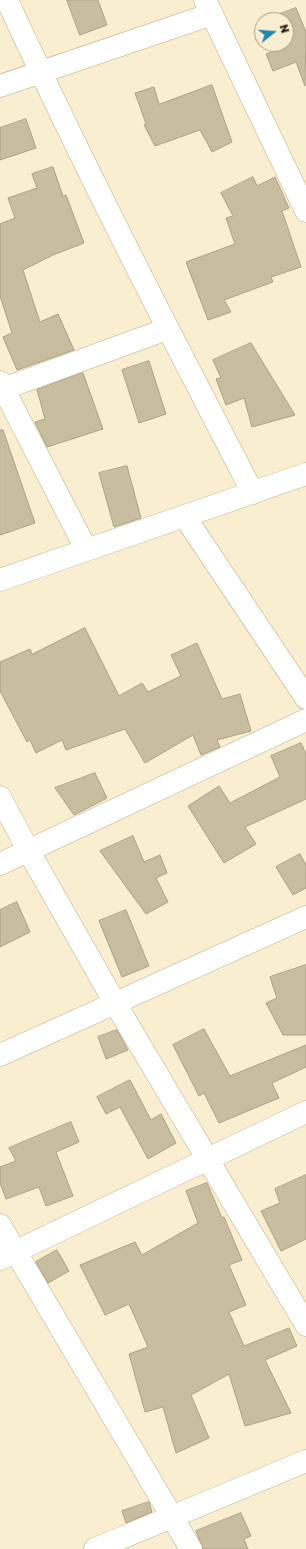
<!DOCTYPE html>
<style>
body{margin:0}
#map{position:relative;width:306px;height:1549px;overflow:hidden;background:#f9eecf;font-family:"Golos Text",sans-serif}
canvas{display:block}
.north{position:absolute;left:254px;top:12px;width:40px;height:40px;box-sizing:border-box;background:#f9eecf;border:1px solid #a69e86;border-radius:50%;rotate:73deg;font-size:11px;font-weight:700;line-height:16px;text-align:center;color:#292519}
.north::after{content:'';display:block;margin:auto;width:14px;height:18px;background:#2487b1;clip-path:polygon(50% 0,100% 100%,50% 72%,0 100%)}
</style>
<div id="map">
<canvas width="306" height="1549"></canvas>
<div class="north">N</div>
</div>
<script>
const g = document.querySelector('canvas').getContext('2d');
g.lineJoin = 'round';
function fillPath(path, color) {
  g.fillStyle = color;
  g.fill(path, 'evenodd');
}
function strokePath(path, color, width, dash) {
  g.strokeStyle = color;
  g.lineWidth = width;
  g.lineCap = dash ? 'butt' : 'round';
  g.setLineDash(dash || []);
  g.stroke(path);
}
const building = new Path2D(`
 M 67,0 L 98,0 L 107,25 L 80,35 Z
 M 296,8 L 306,32 L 305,86 L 296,62 L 273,71 L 266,54 L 289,45 L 286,39 L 286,20 L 278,20 L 277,15 Z
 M 212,85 L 232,142 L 212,152 L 200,130 L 155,146 L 144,125 L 146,124 L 135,93 L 154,87 L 159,104 Z
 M 26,119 L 36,148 L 0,160 L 0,128 Z
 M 53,167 L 63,196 L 66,195 L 84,243 L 53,255 L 23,270 L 40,322 L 58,314 L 74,350 L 17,370 L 3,337 L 12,333 L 0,296 L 0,224 L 15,218 L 8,198 L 37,188 L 32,174 Z
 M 253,177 L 257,186 L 275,177 L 289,208 L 282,211 L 301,267 L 271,277 L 273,282 L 224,300 L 231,312 L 208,320 L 186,262 L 235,244 L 226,218 L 233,216 L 221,193 Z
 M 251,343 L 295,415 L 252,427 L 244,398 L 226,405 L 216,379 L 221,378 L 213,360 Z
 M 149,361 L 166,414 L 139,423 L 122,370 Z
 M 83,373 L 103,429 L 47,447 L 35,422 L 45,419 L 37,390 Z
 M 0,430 L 3,430 L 35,523 L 0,535 Z
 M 127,466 L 141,518 L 114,527 L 99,473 Z
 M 85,628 L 119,696 L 142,683 L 148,692 L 181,676 L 171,655 L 197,643 L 222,699 L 240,694 L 251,731 L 217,740 L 220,747 L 201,755 L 193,735 L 145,763 L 125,729 L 66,750 L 62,740 L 36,753 L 30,740 L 27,742 L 0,691 L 0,662 L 30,649 L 32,654 Z
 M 301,743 L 306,754 L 306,799 L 245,827 L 256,844 L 224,863 L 188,806 L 219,786 L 230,803 L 280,777 L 271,756 Z
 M 95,773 L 107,798 L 74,815 L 55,788 Z
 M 133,836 L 144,862 L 160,855 L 167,873 L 156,878 L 168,902 L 146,914 L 100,851 Z
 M 300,854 L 306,865 L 306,888 L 293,895 L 276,867 Z
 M 17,902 L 30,932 L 0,947 L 0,910 Z
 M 126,910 L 149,966 L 122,977 L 99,921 Z
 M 306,965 L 306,1035 L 283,1035 L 266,1003 L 277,998 L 270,977 Z
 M 204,1029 L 230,1076 L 306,1045 L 306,1067 L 272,1083 L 279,1098 L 219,1123 L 204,1093 L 199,1096 L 173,1045 Z
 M 117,1030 L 128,1050 L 106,1059 L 98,1037 Z
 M 130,1080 L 151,1120 L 161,1114 L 176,1143 L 148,1159 L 120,1107 L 106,1114 L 97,1097 Z
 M 71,1122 L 79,1142 L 56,1152 L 73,1196 L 46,1206 L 39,1187 L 6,1199 L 0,1183 L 0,1167 L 16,1161 L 9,1148 Z
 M 306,1175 L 306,1239 L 281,1251 L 261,1211 L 280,1203 L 275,1189 Z
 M 207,1183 L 222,1218 L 224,1217 L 242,1260 L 229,1265 L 246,1305 L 229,1312 L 244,1346 L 289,1328 L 297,1346 L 265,1360 L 291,1413 L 245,1426 L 229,1374 L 191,1395 L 209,1438 L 176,1453 L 163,1407 L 145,1412 L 129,1354 L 148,1347 L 129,1304 L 105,1315 L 80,1265 L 135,1242 L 142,1255 L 198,1223 L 186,1191 Z
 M 57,1250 L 69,1271 L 48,1283 L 36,1262 Z
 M 149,1502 L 152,1512 L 126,1523 L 122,1511 Z
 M 241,1513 L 251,1536 L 244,1539 L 248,1549 L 203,1549 L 196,1531 Z`);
const street = new Path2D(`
 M 7,0 C 84,167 168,330 253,493
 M 205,0 L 306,211
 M 0,86 L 212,14
 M 0,382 L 86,549
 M 0,390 L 167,329
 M 185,517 L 306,698
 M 0,580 L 306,474
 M 0,797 L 28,850 L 115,1003 L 306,1325
 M 0,864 L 306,720
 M 0,1055 L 306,917
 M 0,1225 L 191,1549
 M 0,1259 L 306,1112
 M 95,1549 L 306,1461`);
fillPath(building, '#c8bd9f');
strokePath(building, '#aba184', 1);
strokePath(street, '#b7ad8f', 23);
strokePath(street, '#fff', 22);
</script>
